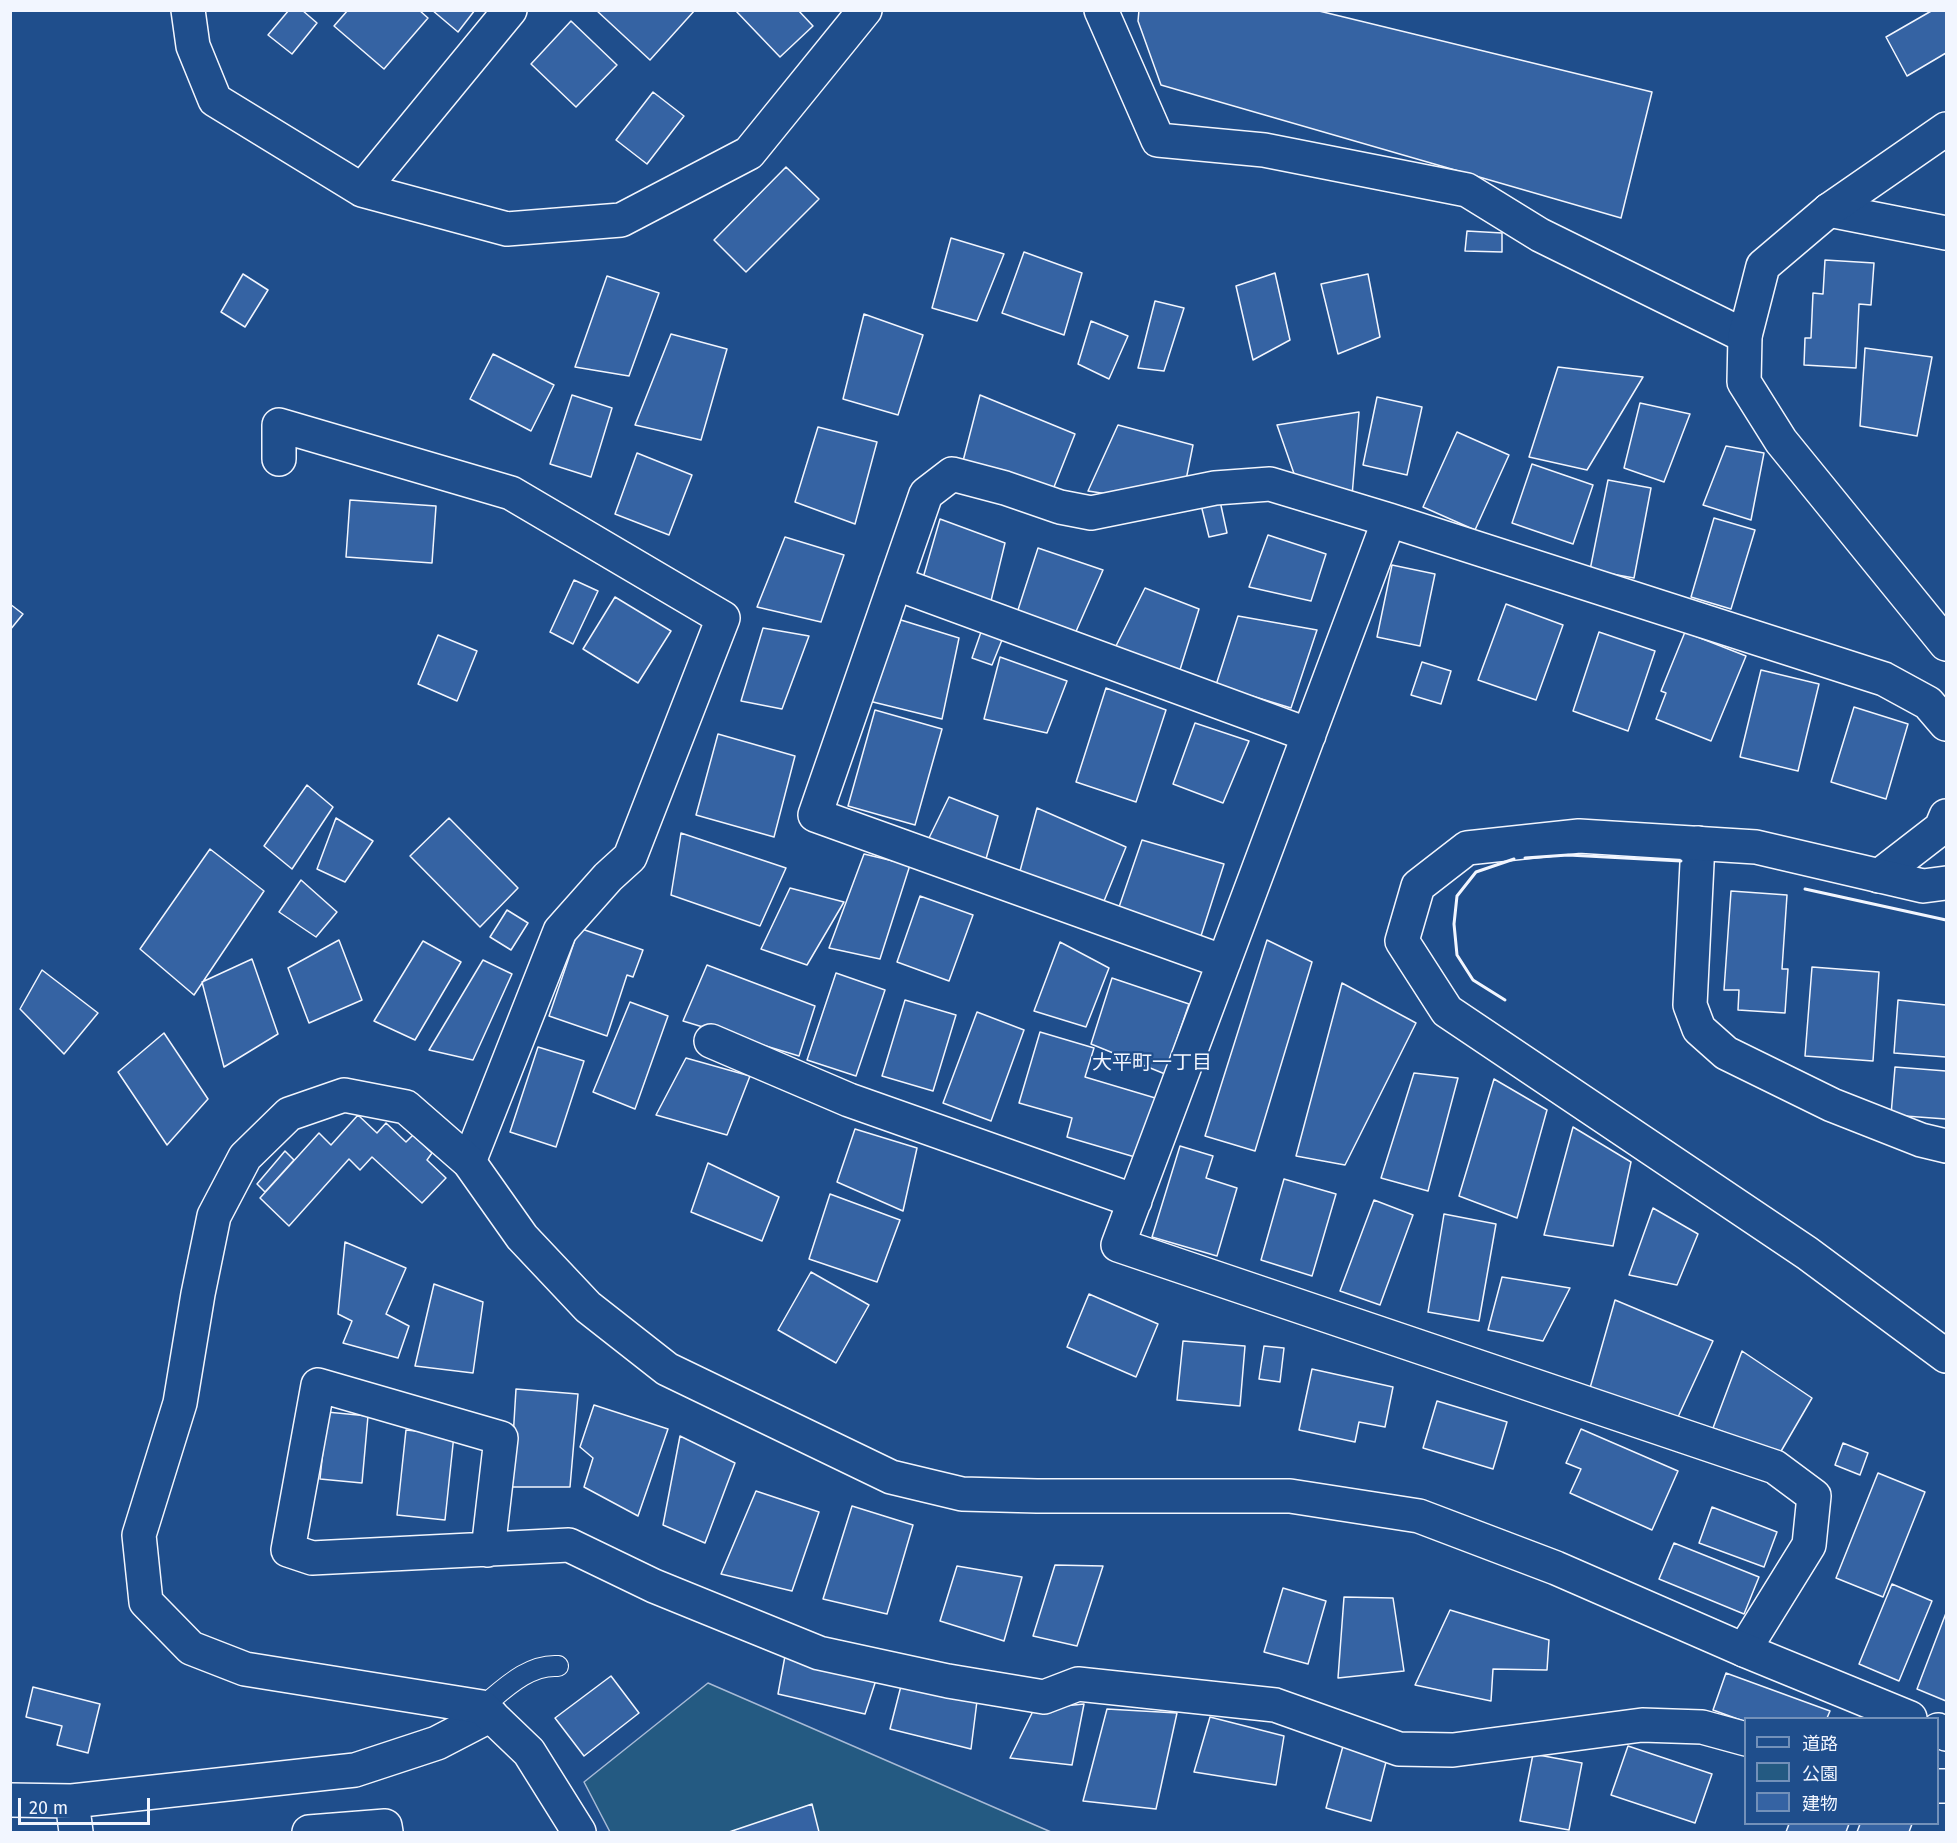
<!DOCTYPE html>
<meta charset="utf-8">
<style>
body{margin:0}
#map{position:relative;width:1957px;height:1843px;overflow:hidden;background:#1f4e8c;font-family:"Fira Sans","Noto Sans JP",sans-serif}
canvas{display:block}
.frame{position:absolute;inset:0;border:12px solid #f2f6ff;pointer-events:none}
.legend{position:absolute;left:1744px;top:1717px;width:195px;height:108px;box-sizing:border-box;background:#1f4e8c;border:2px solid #7391ba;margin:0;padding:8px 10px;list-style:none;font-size:18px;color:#f2f6ff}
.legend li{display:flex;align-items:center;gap:12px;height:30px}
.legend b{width:30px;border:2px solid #7391ba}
.scale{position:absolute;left:18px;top:1798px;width:132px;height:27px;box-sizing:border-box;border:3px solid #f2f6ff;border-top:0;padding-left:8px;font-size:18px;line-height:21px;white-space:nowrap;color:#f2f6ff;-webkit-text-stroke:4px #1f4e8c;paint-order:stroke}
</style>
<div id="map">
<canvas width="1957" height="1843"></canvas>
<div class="frame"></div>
<ul class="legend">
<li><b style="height:8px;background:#1f4e8c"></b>道路</li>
<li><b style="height:16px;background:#245a82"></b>公園</li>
<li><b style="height:16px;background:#3563a3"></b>建物</li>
</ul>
<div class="scale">20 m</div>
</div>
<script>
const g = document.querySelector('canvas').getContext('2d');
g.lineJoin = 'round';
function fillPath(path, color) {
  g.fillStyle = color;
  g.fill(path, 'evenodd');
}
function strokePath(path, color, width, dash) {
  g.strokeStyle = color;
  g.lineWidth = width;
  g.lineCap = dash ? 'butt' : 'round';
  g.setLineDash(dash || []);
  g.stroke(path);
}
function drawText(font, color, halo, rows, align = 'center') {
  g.font = font + ' "Fira Sans","Noto Sans JP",sans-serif';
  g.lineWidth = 4.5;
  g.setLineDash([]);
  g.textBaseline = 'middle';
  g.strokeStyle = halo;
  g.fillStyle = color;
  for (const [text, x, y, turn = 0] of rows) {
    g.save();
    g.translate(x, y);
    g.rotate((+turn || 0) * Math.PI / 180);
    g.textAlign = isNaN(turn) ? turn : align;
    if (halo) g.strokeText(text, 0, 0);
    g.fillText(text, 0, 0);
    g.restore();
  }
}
const green = new Path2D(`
 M 708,1683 L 1051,1832 L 610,1832 L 584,1782 Z`);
const building = new Path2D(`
 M 289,10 L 302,10 L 317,23 L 292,54 L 268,35 Z
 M 348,10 L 419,10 L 428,18 L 384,69 L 334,26 Z
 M 432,10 L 475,10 L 458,32 Z
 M 596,10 L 695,10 L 650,60 Z
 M 735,10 L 798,10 L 813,26 L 780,57 Z
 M 1139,10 L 1315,10 L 1652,92 L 1621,218 L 1161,85 L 1138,21 Z
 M 1933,10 L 1946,10 L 1946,53 L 1907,76 L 1886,37 Z
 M 571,21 L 617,65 L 576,107 L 531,64 Z
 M 653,92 L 684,116 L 647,164 L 616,140 Z
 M 786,167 L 819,199 L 746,272 L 714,240 Z
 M 1467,231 L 1502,233 L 1502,252 L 1465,251 Z
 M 951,238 L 1004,254 L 977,321 L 932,308 Z
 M 1024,252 L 1082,273 L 1064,335 L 1002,313 Z
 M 1825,260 L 1874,263 L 1871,305 L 1859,304 L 1856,368 L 1804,365 L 1805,338 L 1811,338 L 1813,293 L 1823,294 Z
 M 1275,273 L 1290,340 L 1253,360 L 1236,286 Z
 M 243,274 L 268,290 L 245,327 L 221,312 Z
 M 1368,274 L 1380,337 L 1338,354 L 1321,284 Z
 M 607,276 L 659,293 L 629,376 L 575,367 Z
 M 1155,301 L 1184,308 L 1164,371 L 1138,368 Z
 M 864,314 L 923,335 L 898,415 L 843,399 Z
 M 1091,321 L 1128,336 L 1109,379 L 1078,364 Z
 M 671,334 L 727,349 L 701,440 L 635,425 Z
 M 1865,348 L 1932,357 L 1917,436 L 1860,426 Z
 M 493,354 L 554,385 L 531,431 L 470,399 Z
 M 1558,367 L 1643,377 L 1587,470 L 1529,457 Z
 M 572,395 L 612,408 L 591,477 L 550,464 Z
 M 980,395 L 1075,434 L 1052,492 L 963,461 Z
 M 1377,397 L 1422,407 L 1407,475 L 1363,465 Z
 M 1640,403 L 1690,414 L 1664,482 L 1624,468 Z
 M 1359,412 L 1352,496 L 1298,485 L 1277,425 Z
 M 1118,425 L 1193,445 L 1186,480 L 1134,498 L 1088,491 Z
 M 818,427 L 877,442 L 855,524 L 795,502 Z
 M 1457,432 L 1509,455 L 1475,530 L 1423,507 Z
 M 1726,446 L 1764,453 L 1751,520 L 1703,505 Z
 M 637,453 L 692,475 L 669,535 L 615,514 Z
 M 1532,464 L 1593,485 L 1573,544 L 1512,523 Z
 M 1608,480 L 1651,488 L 1634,578 L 1590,570 Z
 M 350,500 L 436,506 L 432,563 L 346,557 Z
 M 1220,501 L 1227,533 L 1209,537 L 1201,505 Z
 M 1714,518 L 1755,530 L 1731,609 L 1691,597 Z
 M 940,519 L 1005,543 L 990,605 L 923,578 Z
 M 1268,535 L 1326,554 L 1311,601 L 1249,587 Z
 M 785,537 L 844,555 L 821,622 L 757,607 Z
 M 1038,548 L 1103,570 L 1074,636 L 1017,613 Z
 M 1392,565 L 1435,574 L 1420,646 L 1377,637 Z
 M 574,580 L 598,591 L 573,644 L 550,632 Z
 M 1145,588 L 1199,609 L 1179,673 L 1115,648 Z
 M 615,597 L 671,631 L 638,683 L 583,649 Z
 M 10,604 L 23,614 L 10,630 Z
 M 1506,604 L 1563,625 L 1536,700 L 1478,680 Z
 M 1238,616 L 1317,630 L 1291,708 L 1216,685 Z
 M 901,620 L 959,638 L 942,719 L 869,701 Z
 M 763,628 L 809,636 L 782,709 L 741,701 Z
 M 981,632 L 1002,640 L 992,665 L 972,658 Z
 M 1599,632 L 1655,651 L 1628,731 L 1573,711 Z
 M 1685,632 L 1746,656 L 1711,741 L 1656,719 L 1666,693 L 1661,691 Z
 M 438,635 L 477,651 L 457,701 L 418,684 Z
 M 1000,657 L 1067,681 L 1047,733 L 984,719 Z
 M 1422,662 L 1451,671 L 1441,704 L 1411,695 Z
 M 1761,670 L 1819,684 L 1798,771 L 1740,757 Z
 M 1106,688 L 1166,710 L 1136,802 L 1076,782 Z
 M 1854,707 L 1908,724 L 1886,799 L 1831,782 Z
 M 875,710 L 942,729 L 915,825 L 848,806 Z
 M 1195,723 L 1249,741 L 1223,803 L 1173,784 Z
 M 718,734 L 795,756 L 774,837 L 696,815 Z
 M 307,785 L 333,807 L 292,869 L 264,846 Z
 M 949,797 L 998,816 L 986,859 L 928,840 Z
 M 1037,808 L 1126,847 L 1102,906 L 1020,871 Z
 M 336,818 L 373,841 L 345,882 L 317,869 Z
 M 449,818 L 518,888 L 480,927 L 410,856 Z
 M 681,833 L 786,868 L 760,926 L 671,895 Z
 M 1142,840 L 1224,864 L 1200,939 L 1118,910 Z
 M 210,849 L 264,891 L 194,995 L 140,949 Z
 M 864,854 L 910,865 L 880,959 L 829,948 Z
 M 301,880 L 337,912 L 316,937 L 279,912 Z
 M 790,888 L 844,902 L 807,965 L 761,949 Z
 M 1731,891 L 1787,895 L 1782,969 L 1788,969 L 1785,1013 L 1738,1010 L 1739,990 L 1724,990 Z
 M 920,896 L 973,915 L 949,981 L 897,962 Z
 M 507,910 L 528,923 L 511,950 L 490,937 Z
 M 579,928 L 643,950 L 633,977 L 627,975 L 607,1036 L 549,1016 Z
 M 339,940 L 362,1000 L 309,1023 L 288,968 Z
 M 1267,940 L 1312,962 L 1255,1151 L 1205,1136 Z
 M 423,941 L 461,962 L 415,1040 L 374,1021 Z
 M 1060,942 L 1109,968 L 1086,1027 L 1034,1011 Z
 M 252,959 L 278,1034 L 224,1067 L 202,982 Z
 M 483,960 L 512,974 L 473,1060 L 429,1050 Z
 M 707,965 L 815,1006 L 799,1056 L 683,1021 Z
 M 1812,967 L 1879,972 L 1873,1061 L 1805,1056 Z
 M 42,970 L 98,1013 L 64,1054 L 20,1009 Z
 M 836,973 L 885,990 L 856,1076 L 807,1060 Z
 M 1112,978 L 1189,1004 L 1165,1074 L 1091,1044 Z
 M 1342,983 L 1416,1023 L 1345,1165 L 1296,1156 Z
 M 905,1000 L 956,1015 L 933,1091 L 882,1076 Z
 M 1898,1000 L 1946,1005 L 1946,1057 L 1894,1053 Z
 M 630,1002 L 668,1016 L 635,1109 L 593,1092 Z
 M 977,1012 L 1024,1030 L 991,1121 L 943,1103 Z
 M 1040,1032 L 1094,1048 L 1085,1077 L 1162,1100 L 1145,1160 L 1067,1137 L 1072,1118 L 1019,1103 Z
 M 164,1033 L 208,1099 L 167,1145 L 118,1072 Z
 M 538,1047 L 584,1061 L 556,1147 L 510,1132 Z
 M 686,1058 L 750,1076 L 727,1135 L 656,1115 Z
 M 1895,1067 L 1946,1071 L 1946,1119 L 1891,1115 Z
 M 1414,1073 L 1458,1078 L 1428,1191 L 1381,1178 Z
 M 1494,1079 L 1547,1110 L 1517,1218 L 1459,1196 Z
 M 358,1115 L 377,1133 L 386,1123 L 406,1142 L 413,1135 L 432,1153 L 427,1160 L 446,1178 L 422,1203 L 372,1157 L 360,1170 L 349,1159 L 289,1226 L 260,1198 L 319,1133 L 331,1145 Z
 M 1573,1127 L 1631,1162 L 1613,1246 L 1544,1235 Z
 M 855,1129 L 917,1148 L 903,1211 L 837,1182 Z
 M 1180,1146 L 1213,1156 L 1206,1178 L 1237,1188 L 1217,1256 L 1152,1237 Z
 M 285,1151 L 294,1160 L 265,1192 L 257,1184 Z
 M 708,1163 L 779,1197 L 762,1241 L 691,1212 Z
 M 1284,1179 L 1336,1194 L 1312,1276 L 1261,1260 Z
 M 830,1194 L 900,1220 L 877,1282 L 809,1259 Z
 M 1374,1200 L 1413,1215 L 1380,1305 L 1340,1291 Z
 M 1653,1208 L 1698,1234 L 1677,1285 L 1629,1275 Z
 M 1444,1214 L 1496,1224 L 1479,1321 L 1428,1312 Z
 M 345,1242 L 406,1268 L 386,1314 L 409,1326 L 398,1358 L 343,1343 L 352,1321 L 338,1314 Z
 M 811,1272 L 869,1305 L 836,1363 L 778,1330 Z
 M 1502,1277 L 1570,1288 L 1543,1341 L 1488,1330 Z
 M 434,1284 L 483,1302 L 473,1373 L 415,1366 Z
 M 1089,1294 L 1158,1324 L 1136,1377 L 1067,1347 Z
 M 1615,1300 L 1713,1341 L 1678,1417 L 1590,1388 Z
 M 1183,1341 L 1245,1346 L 1240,1406 L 1177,1400 Z
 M 1264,1346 L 1284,1348 L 1280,1382 L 1259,1379 Z
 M 1742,1351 L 1812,1398 L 1780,1453 L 1713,1428 Z
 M 1312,1369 L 1393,1387 L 1385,1427 L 1359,1422 L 1355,1442 L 1299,1430 Z
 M 516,1389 L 578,1394 L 570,1487 L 510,1487 Z
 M 1437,1401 L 1507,1422 L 1493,1469 L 1423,1448 Z
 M 594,1405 L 668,1429 L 638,1516 L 584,1487 L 593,1458 L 580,1447 Z
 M 327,1412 L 368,1416 L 362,1483 L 320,1479 Z
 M 1581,1429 L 1678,1471 L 1652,1530 L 1570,1493 L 1581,1469 L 1566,1463 Z
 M 406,1430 L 454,1435 L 445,1520 L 397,1515 Z
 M 680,1436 L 735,1463 L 705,1543 L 663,1525 Z
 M 1843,1443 L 1868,1453 L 1860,1475 L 1835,1465 Z
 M 1878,1473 L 1925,1492 L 1883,1597 L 1836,1578 Z
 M 756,1491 L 819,1512 L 792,1591 L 721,1574 Z
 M 852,1506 L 913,1525 L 887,1614 L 823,1599 Z
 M 1712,1507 L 1777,1532 L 1764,1567 L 1699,1543 Z
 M 1674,1543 L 1759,1577 L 1744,1614 L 1659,1579 Z
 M 1055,1565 L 1103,1566 L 1077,1646 L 1033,1636 Z
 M 957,1566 L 1022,1577 L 1004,1641 L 940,1621 Z
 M 1892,1584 L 1932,1601 L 1899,1681 L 1859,1664 Z
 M 1283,1588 L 1326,1601 L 1308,1664 L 1264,1652 Z
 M 1344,1597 L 1393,1598 L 1404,1671 L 1338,1678 Z
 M 1450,1610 L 1549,1640 L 1547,1670 L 1493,1669 L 1491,1701 L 1415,1685 Z
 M 1946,1613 L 1946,1701 L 1917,1689 Z
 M 785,1656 L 876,1680 L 865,1714 L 778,1694 Z
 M 1726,1673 L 1830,1711 L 1827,1718 L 1746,1718 L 1746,1722 L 1713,1710 Z
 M 611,1676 L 639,1713 L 584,1756 L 555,1718 Z
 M 901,1686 L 977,1701 L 971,1749 L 890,1729 Z
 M 33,1687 L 100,1704 L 88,1753 L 57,1745 L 62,1726 L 26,1717 Z
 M 1084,1704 L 1072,1765 L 1010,1758 L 1034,1709 Z
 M 1107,1709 L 1177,1713 L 1156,1809 L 1083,1801 Z
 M 1210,1717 L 1284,1736 L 1276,1785 L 1194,1772 Z
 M 1343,1746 L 1387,1758 L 1371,1821 L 1326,1808 Z
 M 1628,1746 L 1712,1774 L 1695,1823 L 1611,1795 Z
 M 1533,1754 L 1582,1763 L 1569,1830 L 1520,1821 Z
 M 812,1804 L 819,1832 L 729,1832 Z
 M 1789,1824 L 1849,1824 L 1846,1832 L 1786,1832 Z
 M 1860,1824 L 1912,1824 L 1909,1832 L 1857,1832 Z`);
const lane = new Path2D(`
 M 482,1707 C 504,1689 528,1664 558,1666`);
const street = new Path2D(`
 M 188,10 L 193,46 L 215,100 L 362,190 L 507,229 L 621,220 L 749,153 L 865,10
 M 1101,10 L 1158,140 L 1264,150 L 1467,190 L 1540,235 L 1745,336
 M 362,190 L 510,10
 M 1829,210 L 1946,233
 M 279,459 L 279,425 L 511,493 L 723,618 L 630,857 L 608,877 L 560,931 L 469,1162
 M 1389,520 L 1118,1245 L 1775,1467 L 1814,1496 L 1809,1545 L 1744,1650
 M 895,583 L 1309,735
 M 1698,843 L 1690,1005 L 1699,1029 L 1726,1053 L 1832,1105 L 1921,1140 L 1946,1146
 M 1879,876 L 1941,828 L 1946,816
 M 1224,962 L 815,815 L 926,494 L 952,474 L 1005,488 L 1060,507 L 1091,513 L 1215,488 L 1270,484 L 1389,520 L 1884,679 L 1928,703 L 1946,724
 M 711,1041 L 849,1100 L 1135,1201
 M 488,1550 L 501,1438 L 318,1385 L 288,1550 L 312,1558 L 569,1545 L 654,1586 L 819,1653 L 948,1681 L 1044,1697 L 1078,1684 L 1275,1705 L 1399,1749 L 1453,1750 L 1642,1725 L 1702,1727 L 1746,1739
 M 1938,1786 L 1946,1786
 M 10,1800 L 72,1801 L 355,1770 L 437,1743 L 491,1715
 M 72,1801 L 76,1832
 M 309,1832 L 385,1826 L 386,1832`);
const secondary = new Path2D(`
 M 1946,129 L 1829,210 L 1763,266 L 1745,336 L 1744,382 L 1781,441 L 1946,644
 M 1946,883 L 1923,886 L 1756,847 L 1579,836 L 1467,848 L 1418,886 L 1402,941 L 1447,1011 L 1807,1253 L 1946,1356
 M 1938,1730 L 1946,1734
 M 579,1832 L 529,1752 L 482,1707 L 245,1669 L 191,1648 L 146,1602 L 139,1535 L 180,1403 L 198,1294 L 214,1216 L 245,1157 L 289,1114 L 344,1095 L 406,1107 L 469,1162 L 522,1237 L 588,1307 L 667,1369 L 891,1477 L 962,1494 L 1037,1496 L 1290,1496 L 1419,1516 L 1556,1568 L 1744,1650 L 1910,1718`);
const wall = new Path2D(`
 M 1525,858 L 1568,855 L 1681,861
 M 1805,889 L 1946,920
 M 1505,1000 L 1473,980 L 1457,955 L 1454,924 L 1457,896 L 1476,872 L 1514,859`);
const neighbourhoodNames = [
 ["大平町一丁目",1152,1063]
];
fillPath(green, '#245a82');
strokePath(green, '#a8bbd7', 1.5);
fillPath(building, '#3563a3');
strokePath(building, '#f2f6ff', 1.5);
strokePath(lane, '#f2f6ff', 22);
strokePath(street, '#f2f6ff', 36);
strokePath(secondary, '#f2f6ff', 36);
strokePath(lane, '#1f4e8c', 20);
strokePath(street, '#1f4e8c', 33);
strokePath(secondary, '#1f4e8c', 33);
strokePath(wall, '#f2f6ff', 3);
drawText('20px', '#f2f6ff', '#1f4e8c', neighbourhoodNames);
</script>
